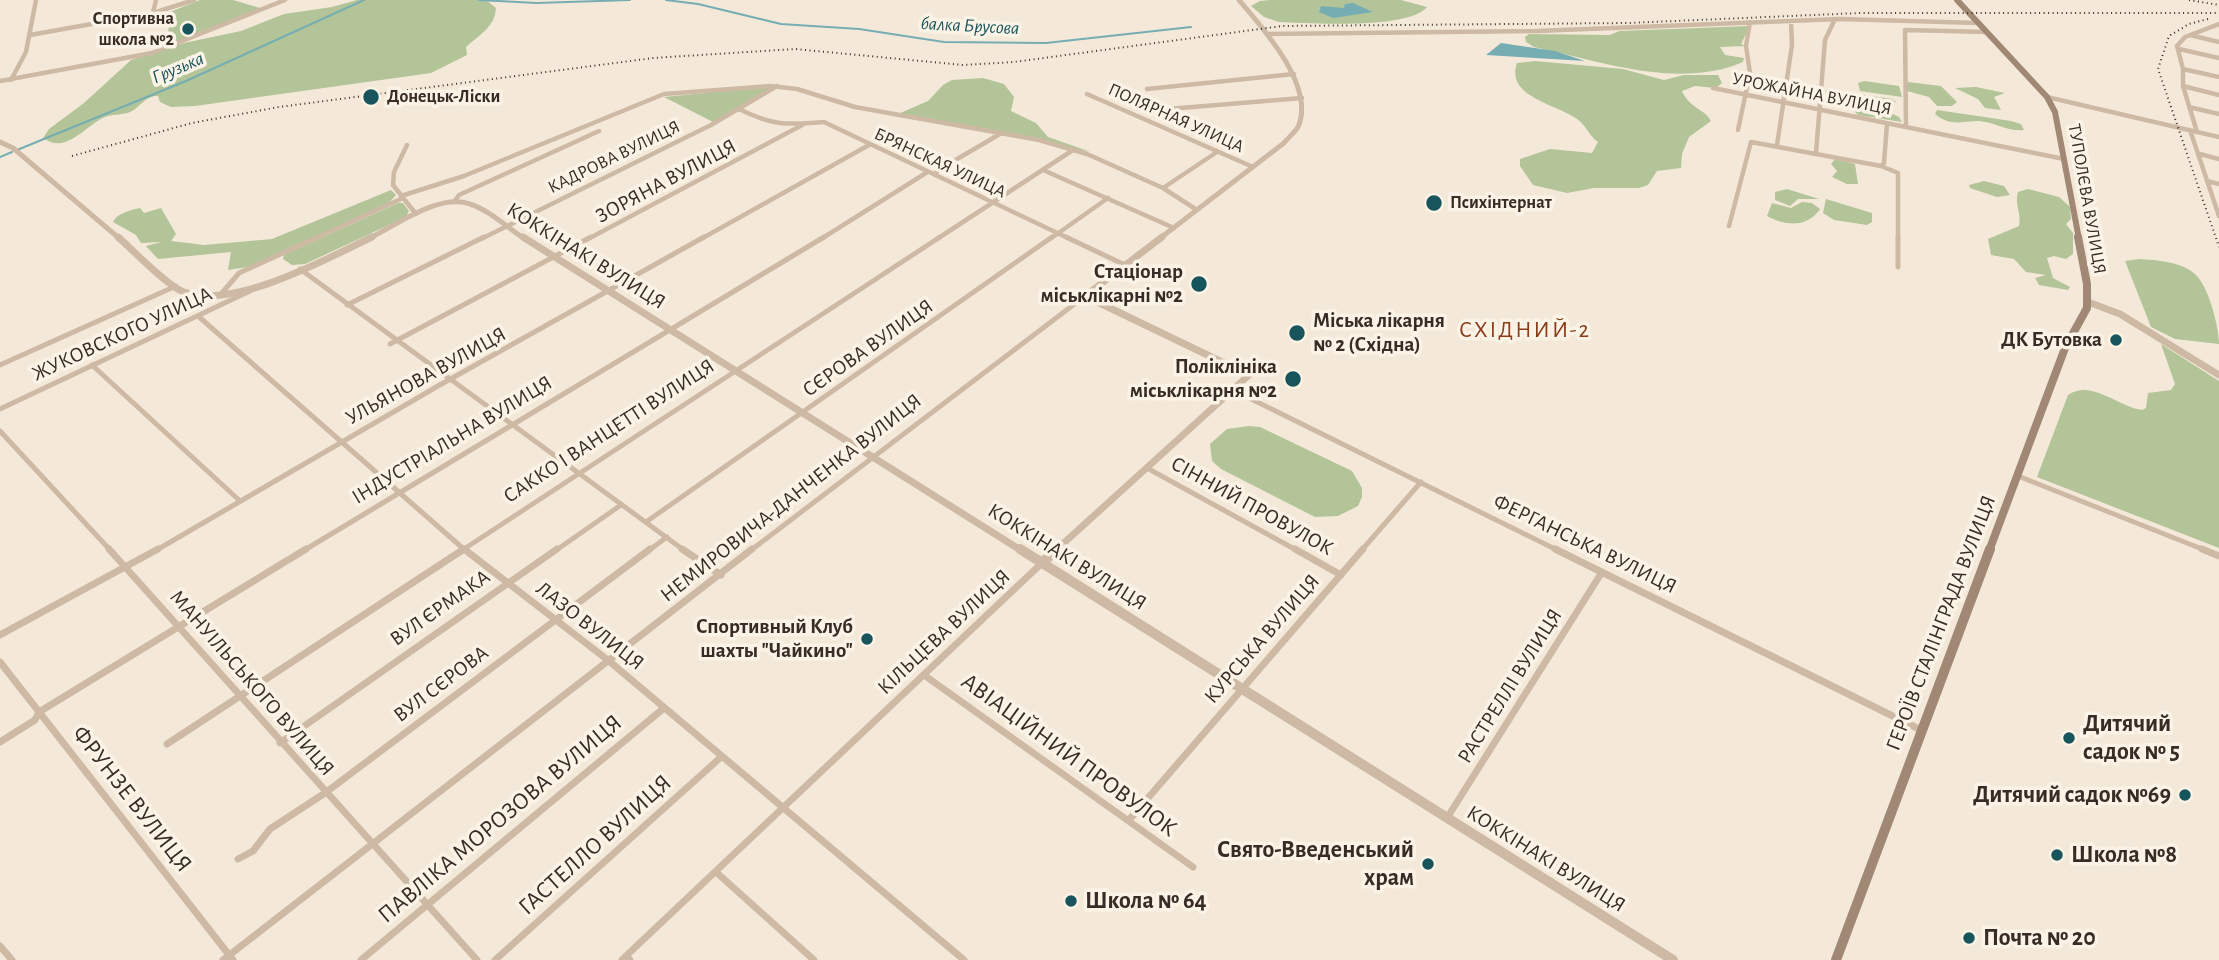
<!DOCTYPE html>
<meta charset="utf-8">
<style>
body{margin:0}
canvas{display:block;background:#f4e9d9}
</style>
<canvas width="2219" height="960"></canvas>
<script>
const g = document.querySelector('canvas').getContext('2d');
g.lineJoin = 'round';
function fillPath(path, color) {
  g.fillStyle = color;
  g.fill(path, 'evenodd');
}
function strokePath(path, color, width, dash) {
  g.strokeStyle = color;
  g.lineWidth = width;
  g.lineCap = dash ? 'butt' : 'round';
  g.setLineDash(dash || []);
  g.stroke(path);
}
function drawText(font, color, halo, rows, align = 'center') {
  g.font = font + ' "Alegreya Sans",sans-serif';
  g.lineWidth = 7;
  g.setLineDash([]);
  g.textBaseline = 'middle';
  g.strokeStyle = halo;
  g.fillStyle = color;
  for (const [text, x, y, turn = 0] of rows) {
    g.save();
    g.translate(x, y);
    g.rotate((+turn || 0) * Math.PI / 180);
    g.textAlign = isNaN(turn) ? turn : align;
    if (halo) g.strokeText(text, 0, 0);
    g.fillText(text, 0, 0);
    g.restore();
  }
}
const green = new Path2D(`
 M 200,0 L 233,0 L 260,8 L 167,46 L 170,12 Z
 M 357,0 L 486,0 L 496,8 C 495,27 479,35 466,47 L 467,55 L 431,73 L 195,106 L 171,107 L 160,102 L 158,96 C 144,96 141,107 130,112 C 123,115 115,114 108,116 C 87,122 68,156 43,138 L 49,129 L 84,103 L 131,60 L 184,43 L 241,31 L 284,14 L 332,7 Z
 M 1270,0 L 1401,0 L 1427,7 C 1408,30 1308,23 1279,22 L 1264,17 L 1251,6 L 1260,1 Z
 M 1750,26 L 1741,44 L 1746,46 L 1720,47 L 1725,55 L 1744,58 L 1743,62 C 1678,90 1600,61 1534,47 L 1526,42 L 1525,37 L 1529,34 L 1610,35 L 1619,31 Z
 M 1535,61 L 1623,69 L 1664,80 L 1684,75 L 1718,75 L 1722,83 L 1716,88 L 1695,86 L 1682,91 C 1690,109 1705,109 1711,121 L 1689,137 L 1682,154 L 1681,168 L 1657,171 L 1648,185 L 1639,188 L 1594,188 L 1567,193 L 1533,185 L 1520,166 L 1520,159 L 1550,149 L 1592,153 L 1598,142 C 1589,136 1587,126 1577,119 C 1557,104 1505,97 1517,63 Z
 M 983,78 L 1004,84 L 1014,97 L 1011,111 L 1036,123 L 1048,137 L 1091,152 L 898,114 L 928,101 L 943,85 L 952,80 Z
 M 1864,81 L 1899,86 L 1902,97 L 1860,91 L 1858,83 Z
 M 1908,82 L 1941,86 L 1957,102 L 1952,106 L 1937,106 L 1929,97 L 1907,91 L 1906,84 Z
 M 767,87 L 771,89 L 713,122 L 664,97 Z
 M 1976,87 L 2005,93 L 1994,97 L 2001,110 L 1985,108 L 1978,99 L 1955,88 Z
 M 1830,90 L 1892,99 L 1896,102 L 1884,105 L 1884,110 L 1899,117 L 1902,122 L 1858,115 L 1855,112 L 1857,108 L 1845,102 L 1848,98 L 1824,91 Z
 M 1937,110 L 2011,121 L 2021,124 L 2024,130 C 2008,132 1994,122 1979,121 C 1961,121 1951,127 1935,114 Z
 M 1835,159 L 1855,164 L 1858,184 L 1847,184 L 1832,177 L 1837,171 L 1831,164 Z
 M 1984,181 L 2004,186 L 2010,195 L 1997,197 L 1970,188 L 1969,185 Z
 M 1787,189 L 1819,199 L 1798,199 L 1790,206 L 1775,200 L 1775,192 Z
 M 2028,189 L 2059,197 L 2070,207 L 2071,219 L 2066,224 L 2073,233 L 2073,254 L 2066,259 L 2054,256 L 2047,258 L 2053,278 L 2070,287 L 2068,290 L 2039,285 L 2035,278 L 2046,275 L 2026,272 L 2014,259 L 1991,255 L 1988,239 L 2019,226 C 2022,213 2014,205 2018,192 Z
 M 391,190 L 396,195 L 389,203 L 248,267 L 228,270 L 231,252 L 158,259 L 146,246 L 161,242 L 141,243 L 136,235 L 113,222 C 117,213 131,210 140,208 L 144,213 L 161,208 L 176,234 L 171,241 L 204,245 L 272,239 Z
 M 1826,199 L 1872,213 L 1872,222 L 1867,225 L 1834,220 L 1823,213 Z
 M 1802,202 L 1812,203 L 1820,209 C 1808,228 1785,226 1767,216 L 1772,203 L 1791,208 Z
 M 398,203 L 403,203 L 409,211 L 406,217 L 305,264 L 292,265 L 283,259 L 284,255 Z
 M 2139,259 C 2157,260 2184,262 2197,276 C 2209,289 2219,327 2219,344 L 2175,339 L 2151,327 L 2125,261 Z
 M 2161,344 L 2219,381 L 2219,548 L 2037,477 L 2068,395 C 2091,379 2118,407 2142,410 L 2146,408 L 2148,393 L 2171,390 L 2175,384 Z
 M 1249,426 L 1260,427 L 1352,471 L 1362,488 L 1362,497 L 1358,506 L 1338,516 L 1315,517 L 1221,469 L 1212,461 L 1210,444 L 1227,429 Z`);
const water = new Path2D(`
 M 1353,3 L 1373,12 L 1333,18 L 1319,12 L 1321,6 L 1344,8 L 1345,4 Z
 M 1501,43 L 1555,51 L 1585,61 L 1486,55 Z`);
const stream = new Path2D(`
 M 479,0 L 537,3 L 630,0
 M 666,0 L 698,4 L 781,24 L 859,29 L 944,42 L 1046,43 L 1191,27
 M 17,150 L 186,81 L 364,0
 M 0,157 L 12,152`);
const minorFar2 = new Path2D(`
 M 153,13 L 156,0
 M 1267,34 L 1537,31 L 1840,19 L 1978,23
 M 30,35 L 153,13 L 194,0
 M 2190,35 L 2219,42
 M 2179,49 L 2219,58
 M 2183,69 L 2219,77
 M 11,80 L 26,52 L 36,0
 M 0,81 L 152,53 L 285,0
 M 2183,86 L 2219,95
 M 1713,88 L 2064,159
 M 1147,89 L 1294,74
 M 1087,94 L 1253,167
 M 2047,97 L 2219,137
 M 2189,107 L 2219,114
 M 739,109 C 773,126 786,125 824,122 L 1070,239
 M 1156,110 L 1302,98
 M 1906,127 L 1905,30 L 1987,32
 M 1738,130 L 1750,73 L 1746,46 L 1750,22
 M 2190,130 L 2219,216
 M 2197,132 L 2183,86 L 2183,69 L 2177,46 L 2185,37 L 2219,24
 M 407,145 L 394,172 L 393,185 L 416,214
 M 1777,145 L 1792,45 L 1791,21
 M 1816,153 L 1825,40 L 1835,19
 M 2200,154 L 2219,159
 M 1881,166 L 1898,173 L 1898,239
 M 1043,170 L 1174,228
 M 934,174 C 956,158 978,148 1001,133
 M 2207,181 L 2219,184
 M 1163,188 L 1217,152
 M 401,196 L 464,176 L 664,94 L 771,86 L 797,89 L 855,107 L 1039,140 L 1087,154 L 1163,188 L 1197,210
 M 454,202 L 459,195 L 599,131
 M 1729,226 L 1751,142 L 1881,166 L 1884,163 L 1887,124
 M 314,239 L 403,198
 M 481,239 L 711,125 L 777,86
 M 588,239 L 806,123
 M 701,239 L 869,145
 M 821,239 L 926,173
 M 937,239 L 1073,150
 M 1050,239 L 1108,198`);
const minorFar1 = new Path2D(`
 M 1066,237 L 1125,265
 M 1898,237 L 1898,267
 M 300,269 L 685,551
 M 221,294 L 239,273 L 318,237
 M 347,305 L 484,237
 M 198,316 L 466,551
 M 390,344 L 591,237
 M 0,365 L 176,286
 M 92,365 L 240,501
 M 1233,390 L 1559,551
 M 0,409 L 250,291
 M 0,431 L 111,551
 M 1147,468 L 1298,551
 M 2018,476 L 2207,551
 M 646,522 L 1052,237
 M 155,551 L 438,386 L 704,237
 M 303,551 L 824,237
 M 461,551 L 940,237
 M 555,551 L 621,505
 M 648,551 L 667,537
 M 750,551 L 1085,296
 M 1361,551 L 1421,482`);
const minor = new Path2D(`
 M 109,549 L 477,960
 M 464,549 L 609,661 L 964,960
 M 682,549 L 721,575
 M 1295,549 L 1341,575
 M 1555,549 L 1921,730
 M 2202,549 L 2219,556
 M 0,635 L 158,549
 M 0,662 L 233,960
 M 924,675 L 1193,867
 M 0,742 L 35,720 L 39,712 L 306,549
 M 280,743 L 557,549
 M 167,744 L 464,549
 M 1447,818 L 1602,572
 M 1129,820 L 1363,549
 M 238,859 L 253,851 L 270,829 L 325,793 L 650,549
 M 716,872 L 814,960
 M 0,946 L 12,960
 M 626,956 L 1043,562
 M 223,960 L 752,549
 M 361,960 L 664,708
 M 495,960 L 720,758
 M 622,960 L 626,956 L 630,960`);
const tertiaryFar2 = new Path2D(`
 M 0,142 L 13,148 L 120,239
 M 368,239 C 395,226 438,193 470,204 C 489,210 508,228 525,239
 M 1159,239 L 1284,143 C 1288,138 1295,132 1298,127 C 1316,87 1263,28 1239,0`);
const tertiaryFar1 = new Path2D(`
 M 118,237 C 132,249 168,287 184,292 C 234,310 326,259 372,237
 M 523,237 L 1022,551
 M 2088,302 L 2120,314 L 2219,375
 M 1055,551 L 1249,375 L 1085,296 L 1162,237`);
const tertiary = new Path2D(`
 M 1020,549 L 1673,960
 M 1043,562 L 1057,549`);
const secondaryFar2 = new Path2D(`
 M 1957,0 L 2047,97 L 2055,112 L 2079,239`);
const secondaryFar1 = new Path2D(`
 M 1989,551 L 2065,348 L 2087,308 L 2087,284 L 2078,237`);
const secondary = new Path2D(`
 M 1836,960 L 1990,549`);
const rail = new Path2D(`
 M 2189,0 L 2219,5
 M 2208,19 L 2189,24 L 2169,36 L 2158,69 L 2219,247
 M 72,156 L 192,123 L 279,107 L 653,58 L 795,49 L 963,65 L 1014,62 L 1282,26 L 1628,23 L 1860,13 L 2219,13`);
const markers = [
 [188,29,7,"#18545c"],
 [371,97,9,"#18545c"],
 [1434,203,9,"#18545c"],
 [1199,284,9,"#18545c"],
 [1297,333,9,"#18545c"],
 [2116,340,7,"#18545c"],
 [1293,379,9,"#18545c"],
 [867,639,7,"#18545c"],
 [2069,738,7,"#18545c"],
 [2185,795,7,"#18545c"],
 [2057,855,7,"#18545c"],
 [1428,864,7,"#18545c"],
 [1071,901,7,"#18545c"],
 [1969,938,7,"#18545c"]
];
const farPoinames = [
 ["Спортивна",174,19,"right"],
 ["школа №2",174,40,"right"],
 ["Донецьк-Ліски",387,97],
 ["Психінтернат",1450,203]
];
const farStreetnames = [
 ["УРОЖАЙНА ВУЛИЦЯ",1812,94,11],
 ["ПОЛЯРНАЯ УЛИЦА",1176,118,24],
 ["КАДРОВА ВУЛИЦЯ",614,157,-26],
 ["БРЯНСКАЯ УЛИЦА",940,163,25],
 ["ТУПОЛЄВА ВУЛИЦЯ",2087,199,80]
];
const farWaternames = [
 ["балка Брусова",970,26,3],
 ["Грузька",178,68,-23]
];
const streetNames = [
 ["ЗОРЯНА ВУЛИЦЯ",666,181,-28],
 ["КОККІНАКІ ВУЛИЦЯ",586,256,32],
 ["ЖУКОВСКОГО УЛИЦА",122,334,-25],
 ["СЄРОВА ВУЛИЦЯ",868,348,-35],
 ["УЛЬЯНОВА ВУЛИЦЯ",426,376,-29],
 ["САККО І ВАНЦЕТТІ ВУЛИЦЯ",609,431,-33],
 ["ІНДУСТРІАЛЬНА ВУЛИЦЯ",452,440,-31],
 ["НЕМИРОВИЧА-ДАНЧЕНКА ВУЛИЦЯ",791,498,-38],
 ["СІННИЙ ПРОВУЛОК",1252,506,29],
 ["ФЕРГАНСЬКА ВУЛИЦЯ",1585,544,26],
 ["КОККІНАКІ ВУЛИЦЯ",1067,557,32],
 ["ВУЛ ЄРМАКА",440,608,-35],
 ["ГЕРОЇВ СТАЛІНГРАДА ВУЛИЦЯ",1941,623,-69],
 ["ЛАЗО ВУЛИЦЯ",590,626,38],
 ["КІЛЬЦЕВА ВУЛИЦЯ",944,632,-43],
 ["КУРСЬКА ВУЛИЦЯ",1262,639,-49],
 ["МАНУІЛЬСЬКОГО ВУЛИЦЯ",252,683,49],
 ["ВУЛ СЄРОВА",441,684,-37],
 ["РАСТРЕЛЛІ ВУЛИЦЯ",1510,686,-58],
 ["КОККІНАКІ ВУЛИЦЯ",1546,859,32]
];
const poiNames = [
 ["Стаціонар",1183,272],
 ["міськлікарні №2",1183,296],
 ["Міська лікарня",1313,321,"left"],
 ["№ 2 (Східна)",1313,345,"left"],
 ["ДК Бутовка",2102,340],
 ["Поліклініка",1277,367],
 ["міськлікарня №2",1277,391],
 ["Спортивный Клуб",853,627],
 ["шахты \"Чайкино\"",853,651]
];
const neighbourhoodNames = [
 ["СХІДНИЙ-2",1525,330]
];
const nearPoinames = [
 ["Дитячий",2083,724],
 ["садок № 5",2083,752],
 ["Дитячий садок №69",2171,795,"right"],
 ["Свято-Введенський",1414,850,"right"],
 ["храм",1414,878,"right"],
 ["Школа №8",2071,855],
 ["Школа № 64",1085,901],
 ["Почта № 20",1983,938]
];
const nearStreetnames = [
 ["АВІАЦІЙНИЙ ПРОВУЛОК",1069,755,36],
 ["ФРУНЗЕ ВУЛИЦЯ",132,799,52],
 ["ПАВЛІКА МОРОЗОВА ВУЛИЦЯ",500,819,-40],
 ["ГАСТЕЛЛО ВУЛИЦЯ",595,845,-42]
];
fillPath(green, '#b2c498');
fillPath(water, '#76adb3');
strokePath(stream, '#76adb3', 2);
strokePath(minorFar2, '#cdb9a4', 4.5);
strokePath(minorFar1, '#cdb9a4', 5);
strokePath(minor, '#cdb9a4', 7);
strokePath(tertiaryFar2, '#cdb9a4', 5);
strokePath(tertiaryFar1, '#cdb9a4', 7);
strokePath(tertiary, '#cdb9a4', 10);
strokePath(secondaryFar2, '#a08875', 6);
strokePath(secondaryFar1, '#a08875', 8);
strokePath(secondary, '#a08875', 10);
strokePath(rail, '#372d26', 2, [1, 3.5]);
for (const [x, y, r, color] of markers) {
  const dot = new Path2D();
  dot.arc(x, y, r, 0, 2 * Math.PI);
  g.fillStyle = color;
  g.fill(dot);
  strokePath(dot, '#fbf3e6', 2.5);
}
drawText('bold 18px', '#372d26', '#fbf3e6', farPoinames, 'left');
drawText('18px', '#372d26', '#fbf3e6', farStreetnames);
drawText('italic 19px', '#18545c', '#fbf3e6', farWaternames);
drawText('21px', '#372d26', '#fbf3e6', streetNames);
drawText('bold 21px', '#372d26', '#fbf3e6', poiNames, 'right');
g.letterSpacing = '2px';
drawText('23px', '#8d3c19', '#fbf3e6', neighbourhoodNames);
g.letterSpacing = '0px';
drawText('bold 24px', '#372d26', '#fbf3e6', nearPoinames, 'left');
drawText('24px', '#372d26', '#fbf3e6', nearStreetnames);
</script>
